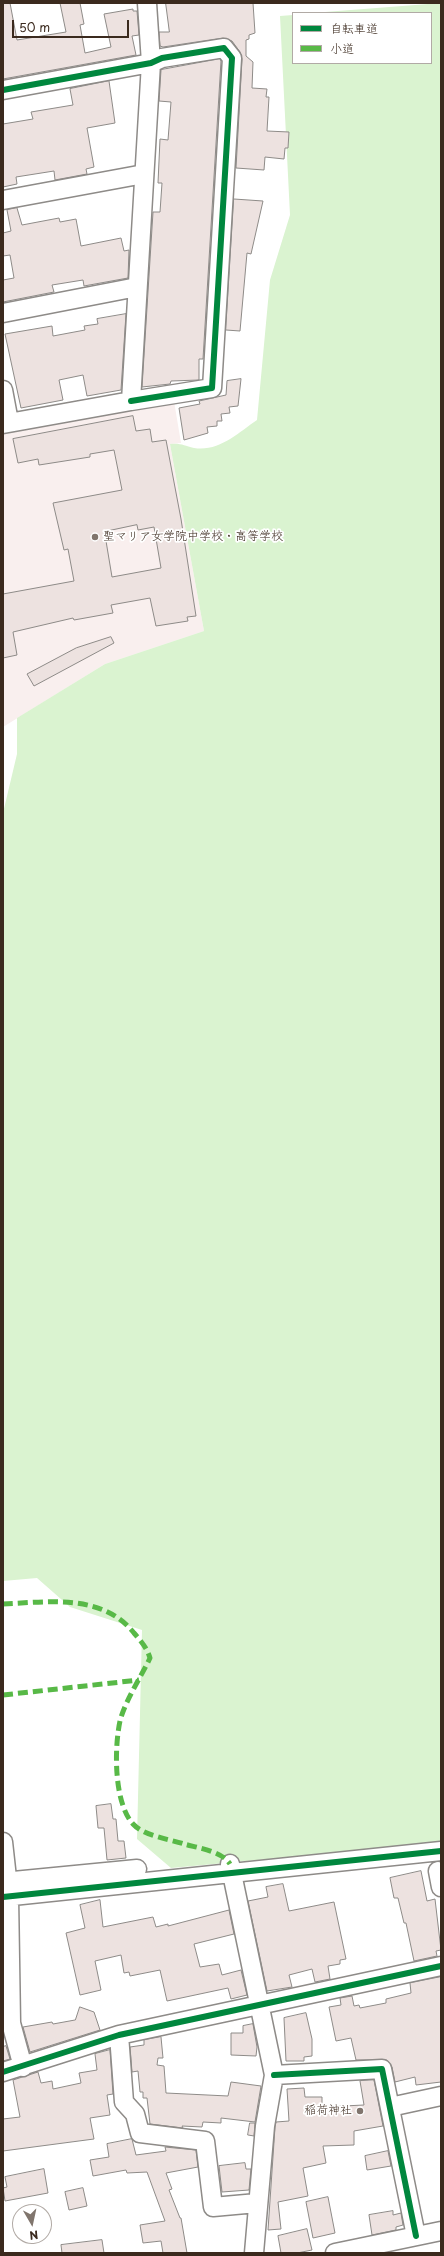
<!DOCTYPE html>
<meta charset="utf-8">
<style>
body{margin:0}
#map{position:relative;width:444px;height:2256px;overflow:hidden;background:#fff;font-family:"Playpen Sans","Klee One",sans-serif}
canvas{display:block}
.frame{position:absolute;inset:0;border:4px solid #3b2a1e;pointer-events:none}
.legend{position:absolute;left:292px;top:12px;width:140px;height:52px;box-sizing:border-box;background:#fff;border:1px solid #b1aaa5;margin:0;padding:5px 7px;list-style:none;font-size:12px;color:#3b2a1e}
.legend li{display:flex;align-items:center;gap:8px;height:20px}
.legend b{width:20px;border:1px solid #b1aaa5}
.north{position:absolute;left:12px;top:2204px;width:40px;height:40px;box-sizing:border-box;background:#fff;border:1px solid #b1aaa5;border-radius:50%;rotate:171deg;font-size:11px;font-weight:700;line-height:16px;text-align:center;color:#3b2a1e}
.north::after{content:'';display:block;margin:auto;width:14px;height:18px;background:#80756d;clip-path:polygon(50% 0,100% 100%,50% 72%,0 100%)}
.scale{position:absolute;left:12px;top:20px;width:117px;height:18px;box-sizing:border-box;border:2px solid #3b2a1e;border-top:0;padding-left:5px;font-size:12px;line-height:14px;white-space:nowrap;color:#3b2a1e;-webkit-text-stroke:3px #fff;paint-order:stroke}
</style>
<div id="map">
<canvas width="444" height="2256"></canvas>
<div class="frame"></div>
<ul class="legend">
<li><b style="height:5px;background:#00873e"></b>自転車道</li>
<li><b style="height:5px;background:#58b947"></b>小道</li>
</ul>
<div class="north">N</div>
<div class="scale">50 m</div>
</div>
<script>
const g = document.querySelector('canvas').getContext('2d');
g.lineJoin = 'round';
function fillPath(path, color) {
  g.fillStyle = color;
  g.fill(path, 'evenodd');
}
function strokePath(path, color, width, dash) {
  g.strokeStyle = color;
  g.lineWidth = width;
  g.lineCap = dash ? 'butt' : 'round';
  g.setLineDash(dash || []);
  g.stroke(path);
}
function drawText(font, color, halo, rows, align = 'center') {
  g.font = font + ' "Playpen Sans","Klee One",sans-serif';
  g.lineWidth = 3.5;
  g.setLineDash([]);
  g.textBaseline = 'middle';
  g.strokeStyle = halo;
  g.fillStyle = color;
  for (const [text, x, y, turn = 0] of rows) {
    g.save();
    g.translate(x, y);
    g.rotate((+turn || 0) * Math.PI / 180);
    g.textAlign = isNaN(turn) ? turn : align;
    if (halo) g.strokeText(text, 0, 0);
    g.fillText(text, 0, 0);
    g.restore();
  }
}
const built = new Path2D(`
 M 174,401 L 181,443 L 170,444 L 204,631 L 105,664 L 3,727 L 3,431 Z`);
const green = new Path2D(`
 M 441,3 L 441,1843 L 171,1868 L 137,1839 L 142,1630 L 70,1607 L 37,1578 L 3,1581 L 3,813 L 17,754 L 17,718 L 105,664 L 204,631 L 170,444 C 182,443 184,446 194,448 C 219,452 238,433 257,420 L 270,280 L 290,215 L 280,16 L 293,15 L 293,63 L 431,63 L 431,13 L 312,13 Z`);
const building = new Path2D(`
 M 3,3 L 10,3 L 17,40 L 66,32 L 60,3 L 80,3 L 84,24 L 80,25 L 85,53 L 111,47 L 104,14 L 133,9 L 133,11 L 137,11 L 139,35 L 132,36 L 136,55 L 3,79 Z
 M 166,3 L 253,3 L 255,33 L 249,35 L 249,39 L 246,40 L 246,56 L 253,62 L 252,88 L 267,89 L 266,97 L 269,97 L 267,131 L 289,132 L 288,148 L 285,148 L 284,159 L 265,157 L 264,170 L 236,168 L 242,59 L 240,52 L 232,41 L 223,38 L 163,47 L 160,46 L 159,32 L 169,32 Z
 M 220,59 L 221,61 L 203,359 L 199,359 L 199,380 L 171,381 L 170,384 L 142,387 L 153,212 L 160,212 L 162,183 L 158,183 L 160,139 L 168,140 L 171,102 L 159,101 L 161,70 Z
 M 109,81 L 115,123 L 87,128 L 94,167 L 86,169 L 87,174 L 55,180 L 54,171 L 16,177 L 17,184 L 3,187 L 3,124 L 33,119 L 31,112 L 73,105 L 70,89 Z
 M 234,199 L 263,201 L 251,254 L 247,253 L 240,331 L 226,330 Z
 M 17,208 L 22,225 L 59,218 L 60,222 L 76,219 L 81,246 L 121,238 L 124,251 L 129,250 L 128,278 L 84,286 L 83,280 L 52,285 L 54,292 L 3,302 L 3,280 L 14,278 L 10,255 L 3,256 L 3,233 L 11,231 L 7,210 Z
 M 126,314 L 121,390 L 87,396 L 83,375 L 59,380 L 63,400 L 21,408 L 5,334 L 52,326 L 53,336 L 85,330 L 84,326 L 98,324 L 97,319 Z
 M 241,379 L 238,406 L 229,407 L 230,413 L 221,414 L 222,421 L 217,421 L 217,426 L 207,427 L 208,433 L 184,440 L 179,408 L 200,404 L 199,401 L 226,395 L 227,381 Z
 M 133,416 L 136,431 L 150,429 L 152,442 L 166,440 L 181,519 L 196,616 L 187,617 L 188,621 L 156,626 L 150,598 L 111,605 L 113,613 L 74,620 L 73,618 L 13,632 L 17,655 L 3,658 L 3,594 L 74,581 L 68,549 L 64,550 L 53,503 L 122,490 L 114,450 L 90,454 L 90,457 L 39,465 L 38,459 L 18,463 L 13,439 ZM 137,525 L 138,530 L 154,527 L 161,568 L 112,577 L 106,541 L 111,540 L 109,531 Z
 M 111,637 L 114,643 L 34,686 L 27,674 L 76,648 Z
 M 111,1804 L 113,1819 L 116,1819 L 118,1841 L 124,1841 L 126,1858 L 107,1860 L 104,1828 L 98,1828 L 96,1806 Z
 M 421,1871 L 427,1901 L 435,1899 L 441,1950 L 436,1951 L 437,1956 L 414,1961 L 406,1923 L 404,1923 L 398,1898 L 394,1898 L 390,1878 Z
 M 283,1884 L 289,1911 L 334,1902 L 346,1959 L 340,1960 L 340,1964 L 328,1966 L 330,1979 L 315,1982 L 312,1969 L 289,1975 L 292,1987 L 267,1991 L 248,1901 L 268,1897 L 266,1887 Z
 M 100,1900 L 103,1927 L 153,1917 L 156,1927 L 168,1924 L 168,1926 L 229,1910 L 234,1934 L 194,1944 L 200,1967 L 219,1964 L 222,1975 L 241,1970 L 247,1995 L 231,1999 L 228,1988 L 167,2001 L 160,1970 L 130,1976 L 129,1972 L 124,1973 L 121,1955 L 95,1961 L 101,1990 L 80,1995 L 66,1933 L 85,1928 L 80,1905 Z
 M 441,1977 L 441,2082 L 416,2085 L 415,2077 L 395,2082 L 392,2067 L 387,2060 L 356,2060 L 351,2038 L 336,2041 L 329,2007 L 341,2005 L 340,1998 L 352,1996 L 354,2006 L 359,2005 L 360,2008 L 386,2003 L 386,1999 L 411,1993 L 410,1983 Z
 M 80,2007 L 94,2012 L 100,2030 L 30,2052 L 23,2027 L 52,2022 L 53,2024 L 75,2020 Z
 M 306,2013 L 312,2039 L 312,2056 L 304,2057 L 304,2061 L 286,2061 L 284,2018 Z
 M 253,2024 L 257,2047 L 256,2056 L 231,2055 L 231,2033 L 243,2033 L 243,2026 Z
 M 161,2037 L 163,2058 L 158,2058 L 157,2065 L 164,2066 L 166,2093 L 228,2096 L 231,2082 L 261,2086 L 255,2122 L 221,2118 L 221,2123 L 203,2122 L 202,2127 L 182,2126 L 183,2128 L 150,2124 L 147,2098 L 143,2098 L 143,2092 L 140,2092 L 138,2071 L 132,2072 L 130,2047 L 144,2045 L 144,2040 Z
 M 6,2046 L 10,2059 L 3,2061 L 3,2047 Z
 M 110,2050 L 113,2094 L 107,2095 L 110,2115 L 90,2118 L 94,2139 L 3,2151 L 3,2119 L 20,2117 L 13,2080 L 38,2072 L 41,2083 L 52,2081 L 53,2089 L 81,2083 L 79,2073 L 97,2070 L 95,2054 Z
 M 374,2080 L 383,2126 L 354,2131 L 354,2145 L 323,2146 L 326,2163 L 303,2168 L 308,2196 L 278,2202 L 281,2229 L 268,2230 L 275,2127 L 276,2122 L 289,2121 L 287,2089 L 304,2088 L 305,2097 L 322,2097 L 322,2107 L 364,2105 L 360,2081 Z
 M 250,2123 L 255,2123 L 254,2136 L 248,2135 Z
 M 132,2139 L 136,2155 L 166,2151 L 165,2147 L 196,2150 L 198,2167 L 166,2173 L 172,2189 L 169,2190 L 180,2218 L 181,2218 L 187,2253 L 163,2253 L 161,2241 L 143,2243 L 140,2225 L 165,2221 L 147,2172 L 127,2173 L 126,2170 L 93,2176 L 90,2160 L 109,2157 L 107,2144 Z
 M 388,2151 L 391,2166 L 367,2170 L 365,2156 Z
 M 245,2163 L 246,2169 L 251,2169 L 249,2190 L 222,2192 L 219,2166 Z
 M 44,2169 L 48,2193 L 5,2201 L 3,2188 L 7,2187 L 5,2177 Z
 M 83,2188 L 87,2206 L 69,2210 L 65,2192 Z
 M 328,2197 L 335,2233 L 313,2238 L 306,2202 Z
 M 393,2211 L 393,2215 L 401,2213 L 403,2225 L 396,2227 L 396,2230 L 372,2235 L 369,2215 Z
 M 307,2229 L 312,2250 L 297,2253 L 281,2253 L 278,2236 Z
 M 102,2240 L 104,2253 L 62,2253 L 61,2245 Z`);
const minor = new Path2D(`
 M 3,90 L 151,63 L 162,58 L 224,48 L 232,58 L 212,388 L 131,401
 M 3,200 L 144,174
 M 3,313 L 137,287
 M 3,390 L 9,422
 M 3,424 L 131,401 L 151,63 L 147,3
 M 3,1842 L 9,1896 L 11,2023 L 23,2067
 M 230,1864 L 274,2075 L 265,2126 L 254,2253
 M 438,1871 L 441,1887
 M 3,1882 L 137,1869
 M 3,1897 L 441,1851
 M 119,2035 L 124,2102 L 135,2114 L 140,2133 L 205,2141 L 213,2207 L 257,2203
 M 3,2072 L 119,2035 L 441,1966
 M 274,2075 L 382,2069 L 416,2236
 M 390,2107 L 441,2096
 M 335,2253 L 441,2231`);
const quiet = new Path2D(`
 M 3,1604 C 48,1602 102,1593 134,1633 C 141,1641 147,1648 150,1658 C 141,1677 125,1701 120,1721 C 114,1749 114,1803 133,1824 C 144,1836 169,1839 184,1844 C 198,1848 222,1851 230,1864
 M 3,1695 L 139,1680`);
const cycleway = new Path2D(`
 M 3,90 L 151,63 L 162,58 L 224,48 L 232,58 L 212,388 L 131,401
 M 3,1897 L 441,1851
 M 3,2072 L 119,2035 L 441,1966
 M 274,2075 L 382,2069 L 416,2236`);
const markers = [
 [95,537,4,"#80756d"],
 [360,2111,4,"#80756d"]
];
const poiNames = [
 ["聖マリア女学院中学校・高等学校",103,537],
 ["稲荷神社",352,2111,"right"]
];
fillPath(built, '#f9efee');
fillPath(green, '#daf3d0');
fillPath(building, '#ede2e0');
strokePath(building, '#8e8b88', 1);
strokePath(minor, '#8e8b88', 21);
strokePath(minor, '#fff', 18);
strokePath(quiet, '#58b947', 5, [10, 5]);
strokePath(cycleway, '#00873e', 6);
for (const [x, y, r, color] of markers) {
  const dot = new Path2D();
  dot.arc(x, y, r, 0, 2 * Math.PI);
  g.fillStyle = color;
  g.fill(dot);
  strokePath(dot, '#fff', 1.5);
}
drawText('12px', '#3b2a1e', '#fff', poiNames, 'left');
</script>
